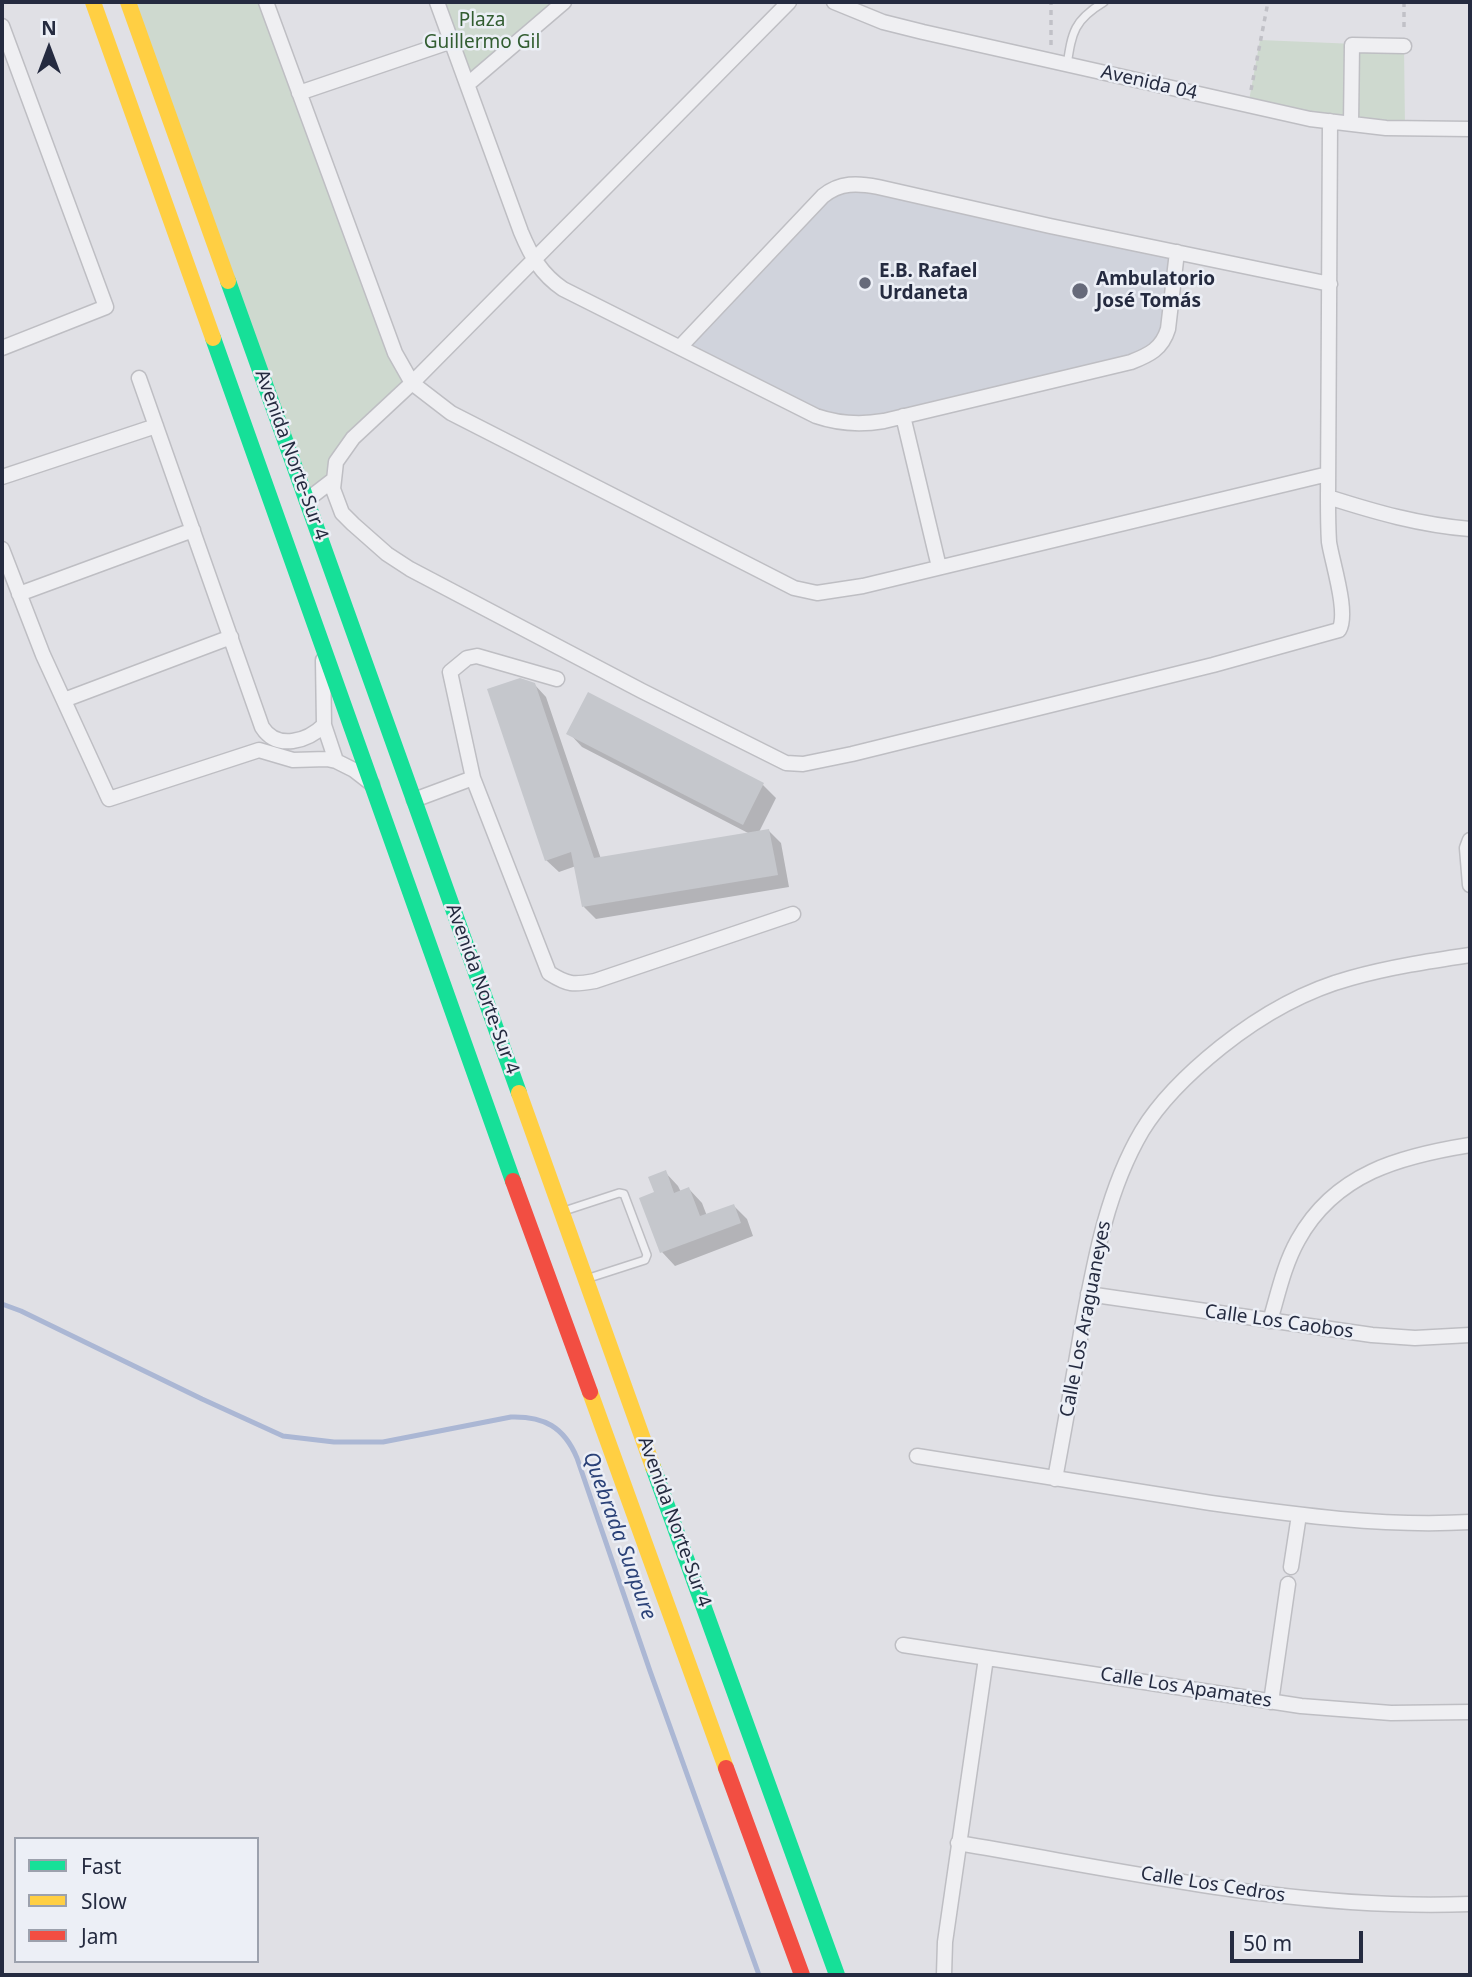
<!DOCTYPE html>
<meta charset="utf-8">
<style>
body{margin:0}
#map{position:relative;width:1472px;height:1977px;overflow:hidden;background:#e0e0e5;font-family:"Noto Sans",sans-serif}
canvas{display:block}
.frame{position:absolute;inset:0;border:4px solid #252b40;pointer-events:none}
.legend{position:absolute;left:14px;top:1837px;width:245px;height:126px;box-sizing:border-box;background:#eceff6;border:2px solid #9ca1ad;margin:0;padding:9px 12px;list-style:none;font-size:21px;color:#252b40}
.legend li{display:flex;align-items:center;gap:14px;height:35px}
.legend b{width:35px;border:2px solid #9ca1ad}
.north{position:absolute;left:14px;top:14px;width:70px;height:70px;-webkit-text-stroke:5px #eceff6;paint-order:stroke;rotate:0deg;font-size:19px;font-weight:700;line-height:28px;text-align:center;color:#252b40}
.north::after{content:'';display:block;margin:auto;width:24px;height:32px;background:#252b40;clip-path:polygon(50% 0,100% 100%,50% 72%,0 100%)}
.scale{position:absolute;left:1230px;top:1931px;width:133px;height:32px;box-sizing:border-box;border:4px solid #252b40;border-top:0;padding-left:9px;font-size:21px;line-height:24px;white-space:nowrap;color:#252b40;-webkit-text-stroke:5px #eceff6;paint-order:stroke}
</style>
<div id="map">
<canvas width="1472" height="1977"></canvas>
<div class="frame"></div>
<ul class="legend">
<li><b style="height:9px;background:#16e098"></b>Fast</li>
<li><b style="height:9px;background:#ffcf43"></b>Slow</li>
<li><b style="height:9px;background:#f24e42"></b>Jam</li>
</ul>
<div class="north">N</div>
<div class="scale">50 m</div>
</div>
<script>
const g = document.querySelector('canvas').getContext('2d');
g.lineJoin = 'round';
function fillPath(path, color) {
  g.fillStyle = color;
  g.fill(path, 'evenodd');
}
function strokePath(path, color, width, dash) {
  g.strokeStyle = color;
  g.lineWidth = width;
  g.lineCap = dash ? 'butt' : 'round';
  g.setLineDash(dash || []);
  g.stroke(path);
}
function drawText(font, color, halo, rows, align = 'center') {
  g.font = font + ' "Noto Sans",sans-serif';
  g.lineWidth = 5;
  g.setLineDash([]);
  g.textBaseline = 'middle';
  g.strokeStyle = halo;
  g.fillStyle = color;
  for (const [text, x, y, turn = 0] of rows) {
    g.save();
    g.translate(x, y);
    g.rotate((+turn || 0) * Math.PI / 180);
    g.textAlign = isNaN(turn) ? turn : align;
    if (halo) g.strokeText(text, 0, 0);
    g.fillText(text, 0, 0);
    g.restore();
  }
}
const built = new Path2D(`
 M 839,186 L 1177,252 L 1159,348 L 849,424 L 680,347 Z`);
const green = new Path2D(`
 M 128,2 L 266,2 L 412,383 L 353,438 L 334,471 L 307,500 Z
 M 438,2 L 564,2 L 468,84 Z
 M 1260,40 L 1404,46 L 1405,128 L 1248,106 Z`);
const shadow = new Path2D(`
 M 534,684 L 546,697 L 601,859 L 750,834 L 582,747 L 569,733 L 763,785 L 776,798 L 759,832 L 769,831 L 781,843 L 789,887 L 596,919 L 584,907 L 576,866 L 559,872 L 546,860 Z
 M 665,1172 L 678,1186 L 681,1192 L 689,1189 L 702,1203 L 707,1216 L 734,1206 L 747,1219 L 753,1236 L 675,1266 L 662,1252 L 656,1193 Z`);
const stream = new Path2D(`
 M 2,1304 L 21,1311 L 202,1399 L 283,1436 L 334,1442 L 383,1442 L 511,1417 C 544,1416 564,1427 577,1458 L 650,1671 L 759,1975`);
const building = new Path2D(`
 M 520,678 L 535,683 L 594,858 L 769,829 L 778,875 L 582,907 L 571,852 L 545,861 L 487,689 Z
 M 588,692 L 764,783 L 743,825 L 566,734 Z
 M 666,1170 L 674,1193 L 689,1187 L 700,1216 L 734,1204 L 741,1223 L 660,1253 L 639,1198 L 654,1192 L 648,1177 Z`);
const path = new Path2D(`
 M 1404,2 L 1404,30
 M 1051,45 L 1051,2
 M 1251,90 L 1268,2`);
const lane = new Path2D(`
 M 1067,65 C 1072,32 1074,20 1104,2
 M 561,1212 L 619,1193 L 624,1194 L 647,1255 L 645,1260 L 586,1279`);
const street = new Path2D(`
 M 266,2 L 395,353 L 412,383 L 451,413 L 794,588 L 817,593 L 863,586 L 1328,474
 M 437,2 L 521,232 C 531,256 541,274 563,289 L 816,416 C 839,424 860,425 884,421 L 1131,362 C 1149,355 1162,349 1168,329 L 1177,252
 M 789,2 L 412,383 L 353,438 L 336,462 L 333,489 L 342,513 L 353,524 L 387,554 L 410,569 L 642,691 L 786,763 L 803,764 L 852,754 L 1213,665 L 1339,630 C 1349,613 1332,562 1329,542 C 1328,527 1328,512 1328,497 L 1330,121
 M 834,2 L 883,22 L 923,32 L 1310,119 L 1386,128 L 1470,129
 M 2,26 L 106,307 L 2,348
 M 468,84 L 564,2
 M 299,93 L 452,41
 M 1351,124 L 1352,45 L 1404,46
 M 680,347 L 823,196 C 840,182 858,183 878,187 L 1050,226 L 1330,284
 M 139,378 L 262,727 C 277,751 308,741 324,725 L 323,660
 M 903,416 L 939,567
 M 2,477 L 156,426
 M 1328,497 C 1375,512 1420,525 1470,529
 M 307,500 L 333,480
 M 2,549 L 43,655 L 109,799 L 259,750 L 293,760 L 327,759 L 336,761 L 354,770 L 372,784
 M 19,594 L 193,530
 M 557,679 L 477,656 L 467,658 L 450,672 L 473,778 L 549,973 C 568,985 573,985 595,981 L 793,914
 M 64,700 L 231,637
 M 324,725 L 336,761
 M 414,800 L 473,778
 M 1470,840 L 1467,848 L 1470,885
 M 1088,1294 L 1372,1335 L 1415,1338 L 1470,1335
 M 1270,1321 C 1278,1294 1284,1265 1298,1240 C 1335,1173 1401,1156 1470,1145
 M 917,1456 C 1015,1472 1113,1488 1211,1503 C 1297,1515 1383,1527 1470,1522
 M 1055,1479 C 1064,1430 1073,1381 1081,1333 C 1094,1264 1106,1192 1142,1131 C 1162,1098 1191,1071 1221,1047 C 1260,1016 1303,991 1351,978 C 1390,967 1430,961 1470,955
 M 1291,1567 L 1299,1515
 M 903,1645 L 1301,1706 L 1391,1713 L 1470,1712
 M 1271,1702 L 1288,1584
 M 958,1843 C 1127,1871 1298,1911 1470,1904
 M 944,1975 L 945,1942 L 986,1658`);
const fast = new Path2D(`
 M 228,281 L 519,1093
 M 213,338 L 513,1181
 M 653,1467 L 837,1975`);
const slow = new Path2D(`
 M 93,2 L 213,338
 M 128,2 L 228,281
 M 519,1093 L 653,1467
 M 590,1392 L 726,1768`);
const jam = new Path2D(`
 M 513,1181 L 590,1392
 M 726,1768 L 802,1975`);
const markers = [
 [865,283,7,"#666a7a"],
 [1080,291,9,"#666a7a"]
];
const parkNames = [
 ["Plaza",482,21],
 ["Guillermo Gil",482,43]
];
const streetNames = [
 ["Avenida 04",1149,83,13],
 ["Avenida Norte-Sur 4",291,455,70],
 ["Avenida Norte-Sur 4",482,989,70],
 ["Calle Los Araguaneyes",1086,1319,-79],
 ["Calle Los Caobos",1279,1322,8],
 ["Avenida Norte-Sur 4",674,1522,70],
 ["Calle Los Apamates",1186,1688,9],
 ["Calle Los Cedros",1213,1885,9]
];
const poiNames = [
 ["E.B. Rafael",879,272],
 ["Urdaneta",879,294],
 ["Ambulatorio",1096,280],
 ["José Tomás",1096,302]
];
const waterNames = [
 ["Quebrada Suapure",619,1536,70]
];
fillPath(built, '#d0d3dc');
fillPath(green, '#ced9cf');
fillPath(shadow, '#0003');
strokePath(stream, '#abb7d4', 5);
fillPath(building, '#c5c7cc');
strokePath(lane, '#bebec3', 10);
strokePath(street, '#bebec3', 17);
strokePath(path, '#c1c1c7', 3.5, [5, 5]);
strokePath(lane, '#efeff2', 7);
strokePath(street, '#efeff2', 14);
strokePath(fast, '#16e098', 16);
strokePath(slow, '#ffcf43', 16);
strokePath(jam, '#f24e42', 16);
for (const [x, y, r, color] of markers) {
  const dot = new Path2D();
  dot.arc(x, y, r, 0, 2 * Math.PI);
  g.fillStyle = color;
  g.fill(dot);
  strokePath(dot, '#eceff6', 2.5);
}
drawText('19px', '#325d31', '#eceff6', parkNames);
drawText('19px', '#252b40', '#eceff6', streetNames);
drawText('bold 19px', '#252b40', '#eceff6', poiNames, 'left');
drawText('italic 21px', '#2b4278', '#eceff6', waterNames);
</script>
